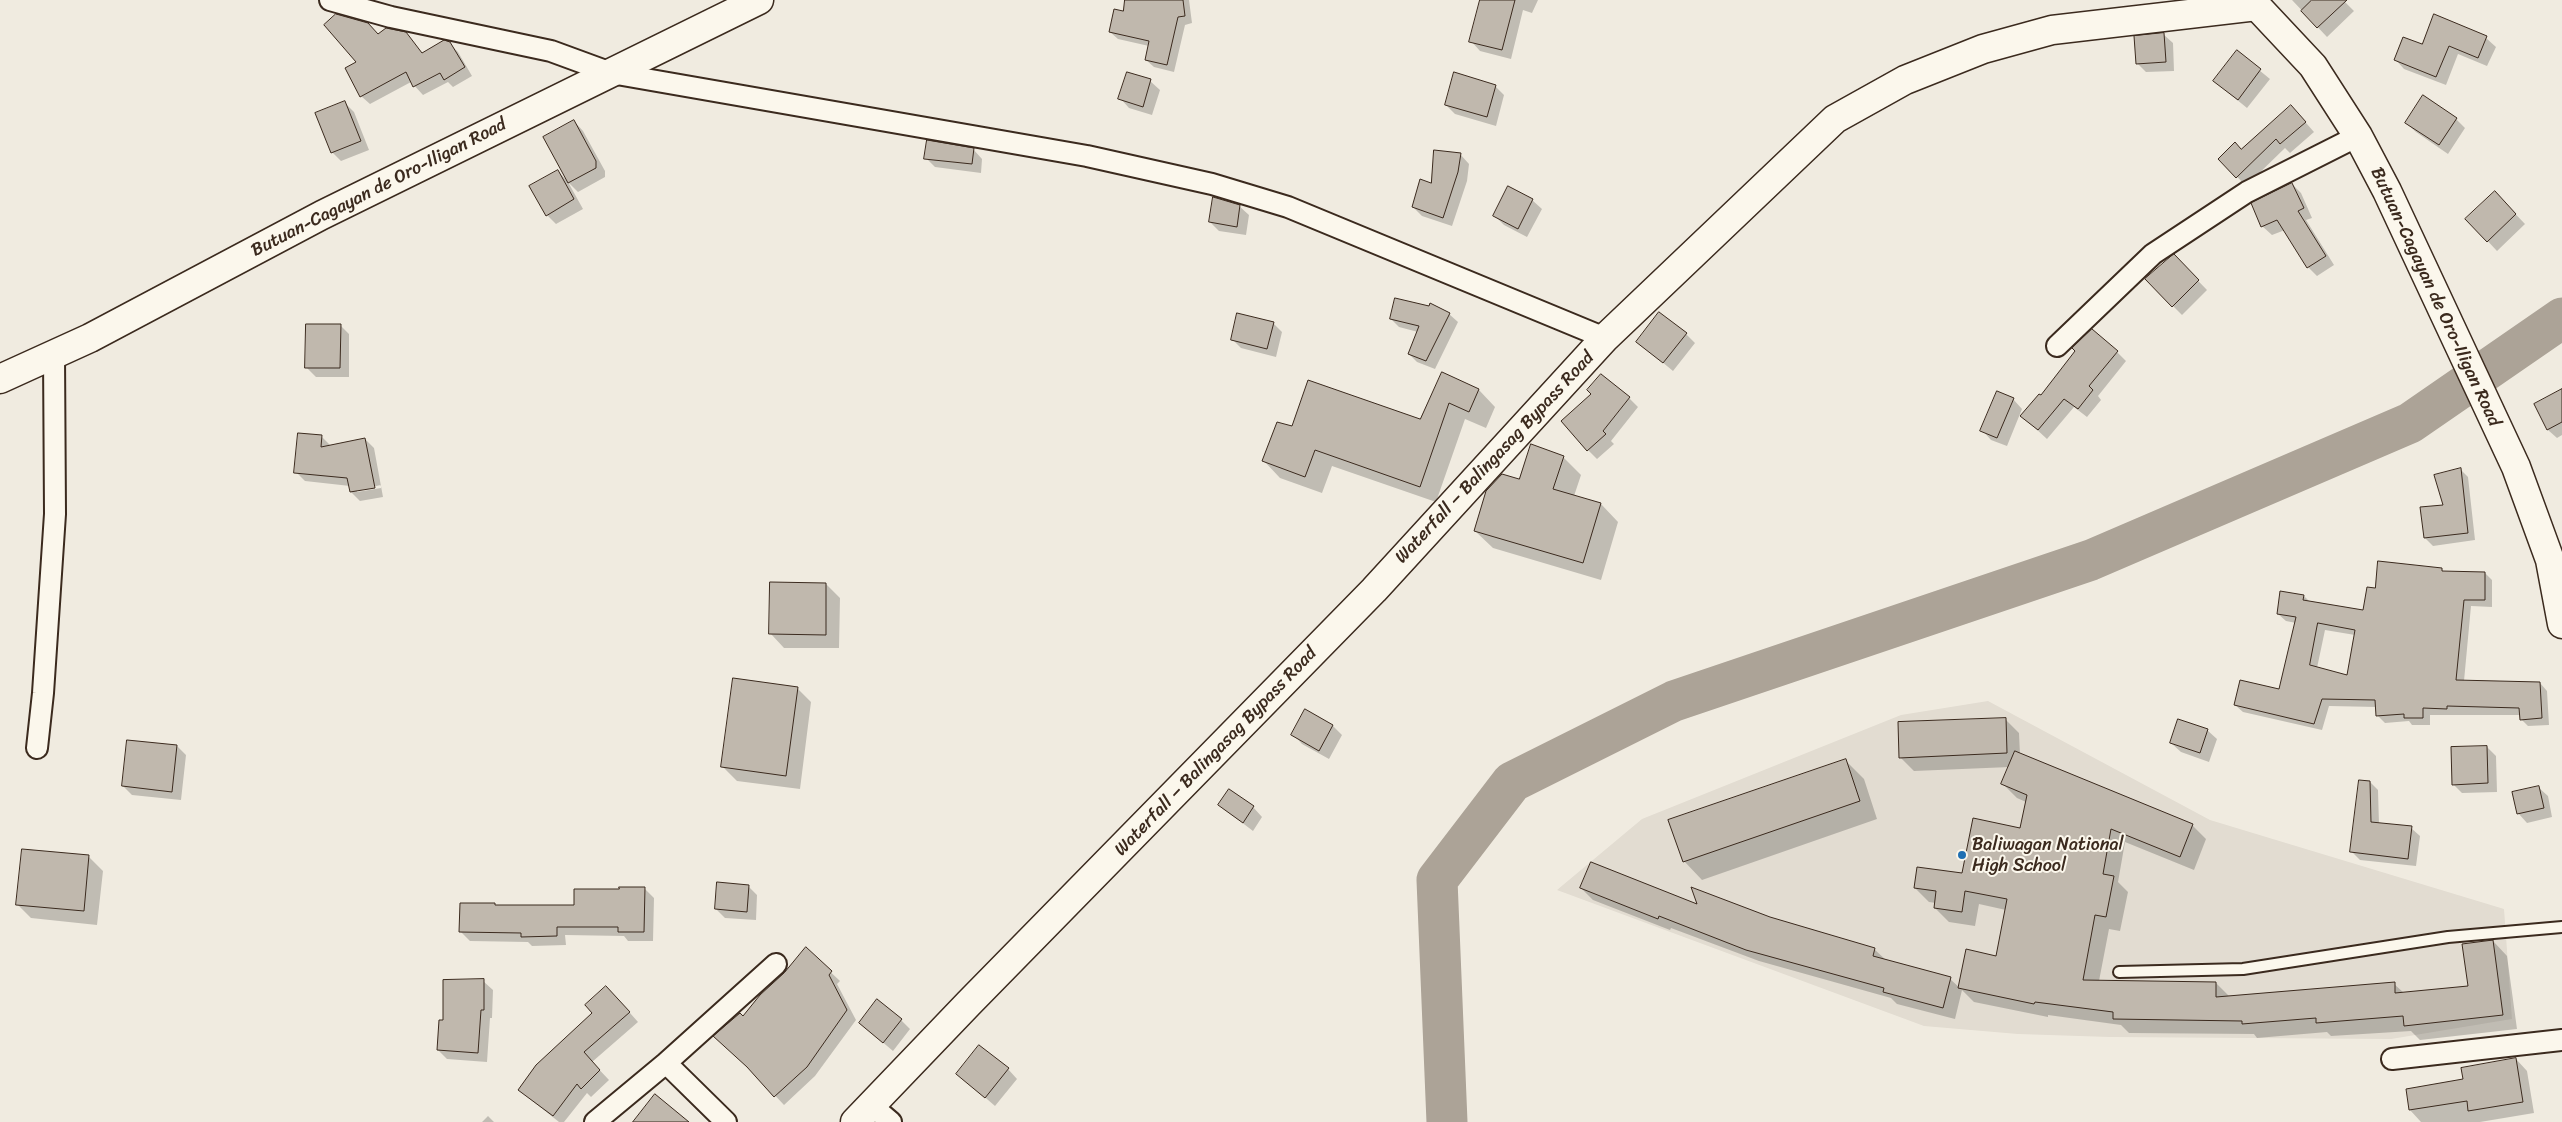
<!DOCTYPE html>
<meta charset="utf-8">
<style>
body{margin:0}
canvas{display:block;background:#f0ebe0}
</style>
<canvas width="2562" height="1122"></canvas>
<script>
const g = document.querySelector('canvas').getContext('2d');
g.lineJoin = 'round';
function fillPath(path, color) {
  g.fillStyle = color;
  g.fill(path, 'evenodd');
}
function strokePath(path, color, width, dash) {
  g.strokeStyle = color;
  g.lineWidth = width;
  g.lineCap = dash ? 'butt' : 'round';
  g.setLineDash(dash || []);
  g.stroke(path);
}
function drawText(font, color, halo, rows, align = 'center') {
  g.font = font + ' Sriracha,sans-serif';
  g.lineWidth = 4;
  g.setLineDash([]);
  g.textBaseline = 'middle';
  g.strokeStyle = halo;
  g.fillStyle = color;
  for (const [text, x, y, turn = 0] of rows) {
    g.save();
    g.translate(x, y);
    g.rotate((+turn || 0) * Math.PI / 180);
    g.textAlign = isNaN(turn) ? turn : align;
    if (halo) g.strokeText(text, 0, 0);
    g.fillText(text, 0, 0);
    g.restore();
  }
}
const built = new Path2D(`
 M 1988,701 L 2210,820 L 2504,909 L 2512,1019 L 2391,1039 L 2110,1037 L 2018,1034 L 1924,1026 L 1557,890 L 1642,819 L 1901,715 Z`);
const shadow = new Path2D(`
 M 1126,0 L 1189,0 L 1192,23 L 1185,25 L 1174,72 L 1154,67 L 1146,60 L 1149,46 L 1118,39 L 1110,32 L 1124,13 Z
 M 1482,0 L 1538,0 L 1532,13 L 1523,10 L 1511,59 L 1480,51 L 1471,41 Z
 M 2292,0 L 2343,0 L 2354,11 L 2327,37 Z
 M 2435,16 L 2486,38 L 2496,47 L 2487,66 L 2458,54 L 2446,85 L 2404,69 L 2395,59 L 2422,46 Z
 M 405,33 L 423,54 L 449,43 L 458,52 L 472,76 L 453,87 L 448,82 L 423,95 L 411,82 L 370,104 L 361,96 L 358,62 L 379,36 Z
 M 2163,34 L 2173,43 L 2174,71 L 2146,72 L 2137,63 Z
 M 2237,52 L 2270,79 L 2247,108 L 2214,81 Z
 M 1150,81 L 1160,90 L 1152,115 L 1129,108 L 1120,98 Z
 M 1495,86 L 1504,95 L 1496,126 L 1455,114 L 1446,105 Z
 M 345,103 L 354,112 L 369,150 L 341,161 L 332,152 Z
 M 2300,116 L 2314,132 L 2290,153 L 2285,148 L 2246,186 L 2220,159 L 2241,150 Z
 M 2456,119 L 2465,128 L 2448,154 L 2416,132 L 2406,123 Z
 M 574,121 L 583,131 L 605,171 L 605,177 L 578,192 L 568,182 Z
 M 973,149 L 982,159 L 981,173 L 935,167 L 926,158 Z
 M 1460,154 L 1469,164 L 1467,181 L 1452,226 L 1422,216 L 1413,207 Z
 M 558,171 L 568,182 L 583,209 L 556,224 L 547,215 Z
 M 2292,184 L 2301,193 L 2312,218 L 2306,220 L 2334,265 L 2317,276 L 2308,267 L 2285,230 L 2272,235 L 2262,226 Z
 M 1532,200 L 1542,209 L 1527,237 L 1504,225 L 1494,215 Z
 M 2504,202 L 2525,224 L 2497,251 L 2467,219 Z
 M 1239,206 L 1249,215 L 1246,235 L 1219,231 L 1210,222 Z
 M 2174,256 L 2207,290 L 2182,315 L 2146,279 Z
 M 1449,314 L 1458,322 L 1435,369 L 1417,362 L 1409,354 L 1418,332 L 1399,327 L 1391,319 Z
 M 1273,323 L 1282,332 L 1276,357 L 1241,348 L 1232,339 Z
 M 340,325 L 349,334 L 349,377 L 316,377 L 307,368 Z
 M 1686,334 L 1695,343 L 1673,371 L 1638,342 Z
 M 2117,352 L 2126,361 L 2098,396 L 2101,400 L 2087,417 L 2074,407 L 2047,439 L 2022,416 Z
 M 1442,374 L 1479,390 L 1495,407 L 1486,428 L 1465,419 L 1436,502 L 1332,466 L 1322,493 L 1280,478 L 1264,461 L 1293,428 L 1421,421 Z
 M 2562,394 L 2562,435 L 2557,438 L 2548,430 L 2535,404 Z
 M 1629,398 L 1638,407 L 1611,441 L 1614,444 L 1597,459 L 1588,450 Z
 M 2013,399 L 2022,409 L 2007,446 L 1991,440 L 1982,430 Z
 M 321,436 L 331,446 L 365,439 L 374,448 L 383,497 L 360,501 L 351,492 L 350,486 L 305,481 L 296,472 ZM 381,485 L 381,488 L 357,492 L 357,490 Z
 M 1531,446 L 1564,458 L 1581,475 L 1574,496 L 1601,504 L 1618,522 L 1601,580 L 1493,548 L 1475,531 L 1519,480 Z
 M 2460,469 L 2468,477 L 2475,540 L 2433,546 L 2425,538 L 2445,506 Z
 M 2441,569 L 2444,572 L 2485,573 L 2492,580 L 2492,607 L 2471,606 L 2464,681 L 2540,683 L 2547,691 L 2549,725 L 2528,726 L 2521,719 L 2521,715 L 2430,715 L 2430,725 L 2412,725 L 2409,721 L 2385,723 L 2377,715 L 2377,707 L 2329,706 L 2322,730 L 2243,712 L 2235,705 L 2280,690 L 2296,623 L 2286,621 L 2278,614 L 2304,596 L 2310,602 L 2364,612 L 2376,590 ZM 2325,630 L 2355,635 L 2348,676 L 2317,668 Z
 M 826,584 L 840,598 L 839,648 L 784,648 L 771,634 Z
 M 797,688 L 811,702 L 800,789 L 737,781 L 723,767 Z
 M 1306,711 L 1333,726 L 1342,735 L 1329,759 L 1302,744 L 1293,734 Z
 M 2005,719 L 2019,733 L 2020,755 L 2192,825 L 2206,839 L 2194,870 L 2125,842 L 2118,882 L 2128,892 L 2120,931 L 2109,929 L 2099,981 L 2216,983 L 2230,997 L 2394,984 L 2404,993 L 2469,987 L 2493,941 L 2507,956 L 2517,1029 L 2420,1040 L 2411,1031 L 2331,1036 L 2327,1032 L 2257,1038 L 2254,1034 L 2129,1033 L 2121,1025 L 2048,1015 L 2048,1017 L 1974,1002 L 1962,990 L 1955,1019 L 1897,1004 L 1891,998 L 1759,961 L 1671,928 L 1670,930 L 1593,900 L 1581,888 L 1769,919 L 1874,949 L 1887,961 L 1950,979 L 1960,988 L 1997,957 L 2006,910 L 1979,904 L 1975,926 L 1949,922 L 1935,908 L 1936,903 L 1929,902 L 1915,888 L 1963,875 L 2021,829 L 2026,802 L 2017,798 L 2003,784 L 2010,767 L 1914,771 L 1900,757 Z
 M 2207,730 L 2217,739 L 2209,762 L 2181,752 L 2171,743 Z
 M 177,746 L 186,755 L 181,800 L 132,795 L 123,786 Z
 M 2487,747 L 2496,756 L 2497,792 L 2462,793 L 2453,784 Z
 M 1845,760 L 1864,779 L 1877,819 L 1702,880 L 1684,861 Z
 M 2370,782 L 2378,790 L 2379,824 L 2411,828 L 2420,836 L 2416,866 L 2360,860 L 2352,852 Z
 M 2538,787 L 2548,796 L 2552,817 L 2527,823 L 2518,813 Z
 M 1219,805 L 1253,807 L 1262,817 L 1253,831 Z
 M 23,850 L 89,857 L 103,871 L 97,925 L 31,918 L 17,904 Z
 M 748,886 L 757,895 L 756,920 L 725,918 L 716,909 Z
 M 645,889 L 654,898 L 653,941 L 628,941 L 624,936 L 565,935 L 566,945 L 532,946 L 528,942 L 470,941 L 460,931 L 496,907 L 575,906 Z
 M 806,949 L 840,981 L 837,984 L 856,1020 L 815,1076 L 784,1105 L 752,1071 L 743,1018 Z
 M 483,981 L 493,990 L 492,1018 L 490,1018 L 487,1062 L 447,1059 L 438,1050 L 444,1022 Z
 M 615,996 L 638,1022 L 592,1062 L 609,1080 L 591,1097 L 587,1093 L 564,1122 L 559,1122 L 519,1090 Z
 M 901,1020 L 910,1029 L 893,1051 L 860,1023 Z
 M 2516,1059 L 2527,1071 L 2534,1113 L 2480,1122 L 2421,1122 L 2410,1110 L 2465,1080 Z
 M 1008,1069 L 1017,1079 L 995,1106 L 958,1074 Z
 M 488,1116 L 494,1122 L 482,1122 Z`);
const river = new Path2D(`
 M 1447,1122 L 1437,880 L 1512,782 L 1674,701 L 2091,560 L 2410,423 L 2562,318`);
const building = new Path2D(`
 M 1125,0 L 1183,0 L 1185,16 L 1178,17 L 1167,65 L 1145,60 L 1149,41 L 1109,32 L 1114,9 L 1123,11 Z
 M 1480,0 L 1515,0 L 1502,50 L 1469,42 Z
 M 2312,0 L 2347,0 L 2317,28 L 2301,11 Z
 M 336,14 L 368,23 L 378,34 L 386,28 L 406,32 L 422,53 L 444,40 L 450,42 L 465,67 L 444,80 L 440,73 L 413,87 L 406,72 L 360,97 L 345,68 L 356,62 L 324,25 Z
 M 2434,14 L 2487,36 L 2478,58 L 2449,46 L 2436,77 L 2394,60 L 2403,37 L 2422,44 Z
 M 2164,33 L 2166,62 L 2136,64 L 2134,36 Z
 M 2237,50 L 2261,69 L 2238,100 L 2213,81 Z
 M 1127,72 L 1151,79 L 1143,107 L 1118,99 Z
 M 1454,72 L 1496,85 L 1487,117 L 1445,105 Z
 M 2423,95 L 2457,118 L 2439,145 L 2405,123 Z
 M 345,101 L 361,141 L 331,153 L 315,113 Z
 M 2291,105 L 2306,122 L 2280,144 L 2276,139 L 2236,178 L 2218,159 L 2235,142 L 2241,149 Z
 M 574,120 L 596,161 L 596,168 L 568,183 L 543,137 Z
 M 927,140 L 974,148 L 972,164 L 924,159 Z
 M 1434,150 L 1461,153 L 1458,172 L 1443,218 L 1412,207 L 1420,179 L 1431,183 Z
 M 558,170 L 574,199 L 546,216 L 529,186 Z
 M 2292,183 L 2304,208 L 2298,211 L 2326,256 L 2307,268 L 2277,220 L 2261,227 L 2251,203 Z
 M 1508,186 L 1533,199 L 1518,229 L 1493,216 Z
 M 2495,191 L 2516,214 L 2487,242 L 2465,219 Z
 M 1213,197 L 1240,205 L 1237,227 L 1209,222 Z
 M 2174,254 L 2199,280 L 2172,307 L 2145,279 Z
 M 1395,298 L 1429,306 L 1430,303 L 1450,313 L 1426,361 L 1408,354 L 1419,326 L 1390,319 Z
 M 1659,312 L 1687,333 L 1663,363 L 1636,342 Z
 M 1237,313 L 1274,322 L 1267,349 L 1231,340 Z
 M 306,324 L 341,324 L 340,368 L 305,368 Z
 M 2092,329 L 2118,351 L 2089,386 L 2093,390 L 2078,409 L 2064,399 L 2038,430 L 2020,416 L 2039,394 L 2041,395 L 2075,351 L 2072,348 Z
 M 1442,372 L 1479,389 L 1469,412 L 1449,403 L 1420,487 L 1315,450 L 1305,477 L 1262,461 L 1277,422 L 1292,426 L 1308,380 L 1420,419 Z
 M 1601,374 L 1630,397 L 1603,431 L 1606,434 L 1587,451 L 1561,421 L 1591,394 L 1587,390 Z
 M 2562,389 L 2562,422 L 2547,430 L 2534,404 Z
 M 1997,391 L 2014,398 L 1997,438 L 1980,431 Z
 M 298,433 L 322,435 L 321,447 L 365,438 L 375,488 L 350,492 L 347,478 L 294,473 Z
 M 1531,444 L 1564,456 L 1553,489 L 1601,503 L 1583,563 L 1474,531 L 1486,491 L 1502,474 L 1519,479 Z
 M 2461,468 L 2468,533 L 2424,538 L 2420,507 L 2443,505 L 2434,475 Z
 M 2378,561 L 2442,568 L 2442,571 L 2485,572 L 2485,600 L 2464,600 L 2456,680 L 2540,682 L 2542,718 L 2520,720 L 2519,708 L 2447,706 L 2447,709 L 2423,708 L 2423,718 L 2404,718 L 2404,714 L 2376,716 L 2375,700 L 2322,699 L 2314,724 L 2234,705 L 2240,680 L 2279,689 L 2296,617 L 2277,614 L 2280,591 L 2304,595 L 2303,600 L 2363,610 L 2367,587 L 2375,588 ZM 2318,623 L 2355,630 L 2347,675 L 2310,665 Z
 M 770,582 L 826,583 L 826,635 L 769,634 Z
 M 733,678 L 798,687 L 786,776 L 721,767 Z
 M 1305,709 L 1333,725 L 1319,751 L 1291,735 Z
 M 2006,718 L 2007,753 L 1899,758 L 1898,722 Z
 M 2178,719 L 2208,729 L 2200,753 L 2170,743 Z
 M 127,740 L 177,745 L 172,792 L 122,786 Z
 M 2487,746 L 2488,783 L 2452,785 L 2451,747 Z
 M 2015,751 L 2193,824 L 2180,857 L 2111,829 L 2103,874 L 2114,876 L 2106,917 L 2095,915 L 2083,980 L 2216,982 L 2216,997 L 2395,982 L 2395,993 L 2468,986 L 2462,944 L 2493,940 L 2503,1015 L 2404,1026 L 2403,1016 L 2316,1023 L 2316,1018 L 2242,1024 L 2242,1021 L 2113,1019 L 2113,1012 L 2035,1002 L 2034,1004 L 1958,988 L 1966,949 L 1996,956 L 2007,899 L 1965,891 L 1962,912 L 1934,908 L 1936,891 L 1914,888 L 1917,867 L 1962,873 L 1973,818 L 2020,828 L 2027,795 L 2001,784 Z
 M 1846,759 L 1860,801 L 1683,862 L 1668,820 Z
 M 2359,780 L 2370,781 L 2371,822 L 2412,826 L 2408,859 L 2350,852 Z
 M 2539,786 L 2544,808 L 2517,814 L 2512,792 Z
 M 1229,789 L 1254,806 L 1243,823 L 1218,805 Z
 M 22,849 L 89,855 L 84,911 L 16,905 Z
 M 1591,862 L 1697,904 L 1691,887 L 1770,917 L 1875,948 L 1873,956 L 1951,977 L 1943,1008 L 1883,992 L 1884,988 L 1746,950 L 1659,916 L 1658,919 L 1580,888 Z
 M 717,882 L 749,885 L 747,912 L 715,909 Z
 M 619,887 L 645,887 L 644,932 L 618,932 L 618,927 L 557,927 L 557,936 L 521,937 L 521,933 L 459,932 L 460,903 L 495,903 L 495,905 L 574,905 L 574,889 L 619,889 Z
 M 806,947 L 832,971 L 829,975 L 847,1010 L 807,1067 L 774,1097 L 747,1067 L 713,1036 L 740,1013 L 743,1016 L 760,995 L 784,973 Z
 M 484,979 L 484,1010 L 481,1010 L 478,1053 L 437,1050 L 439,1020 L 443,1020 L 443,980 Z
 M 606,986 L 630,1012 L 584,1052 L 600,1070 L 581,1089 L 577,1084 L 553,1116 L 518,1090 L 536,1065 L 592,1013 L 585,1005 Z
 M 877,999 L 902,1019 L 883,1043 L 859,1023 Z
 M 979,1045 L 1009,1068 L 985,1098 L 956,1074 Z
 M 2516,1058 L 2523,1102 L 2468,1111 L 2467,1101 L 2409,1110 L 2406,1089 L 2463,1079 L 2461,1068 Z
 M 655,1094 L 689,1122 L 633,1122 Z`);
const lane = new Path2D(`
 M 2119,972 L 2243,969 L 2448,937 L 2562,927`);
const street = new Path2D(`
 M 330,0 L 391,17 L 551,51 L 611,73 L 1087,156 L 1212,184 L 1288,207 L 1605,338
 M 2057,346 L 2153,254 L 2247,192 L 2358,136
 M 37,748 L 43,693 L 55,514 L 54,354
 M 2392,1059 L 2562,1040
 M 666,1063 L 726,1122
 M 871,1105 L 891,1122
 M 595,1122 L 666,1063 L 776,964`);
const secondary = new Path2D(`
 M 855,1122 L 969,1003 L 1374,590 L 1605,338 L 1835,119 L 1905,80 L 1983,49 L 2052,30 L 2257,6`);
const highway = new Path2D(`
 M 2251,0 L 2313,66 L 2358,136 L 2387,191 L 2516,467 L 2550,560 L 2562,624
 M 0,379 L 90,338 L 322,215 L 759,0`);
const markers = [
 [1962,855,5,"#1f6fb2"]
];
const streetNames = [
 ["Butuan-Cagayan de Oro-Iligan Road",379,188,-27],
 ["Butuan-Cagayan de Oro-Iligan Road",2435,297,65],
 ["Waterfall ‒ Balingasag Bypass Road",1495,458,-47],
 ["Waterfall ‒ Balingasag Bypass Road",1216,752,-46]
];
const poiNames = [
 ["Baliwagan National",1972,845],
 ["High School",1972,866]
];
fillPath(built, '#e2dcd1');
fillPath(shadow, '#0003');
strokePath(river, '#aca397', 41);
fillPath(building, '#c0b8ad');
strokePath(building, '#3b2a1e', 1);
strokePath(lane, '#3b2a1e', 14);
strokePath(street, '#3b2a1e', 24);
strokePath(secondary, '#3b2a1e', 31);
strokePath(highway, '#3b2a1e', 31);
strokePath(lane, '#fbf7ec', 10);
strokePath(street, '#fbf7ec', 20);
strokePath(secondary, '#fbf7ec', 28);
strokePath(highway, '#fbf7ec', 28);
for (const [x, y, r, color] of markers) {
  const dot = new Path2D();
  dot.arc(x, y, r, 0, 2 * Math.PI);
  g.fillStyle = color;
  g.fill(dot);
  strokePath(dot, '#fbf7ec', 2);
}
drawText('18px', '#3b2a1e', '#fbf7ec', streetNames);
drawText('18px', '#3b2a1e', '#fbf7ec', poiNames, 'left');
</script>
